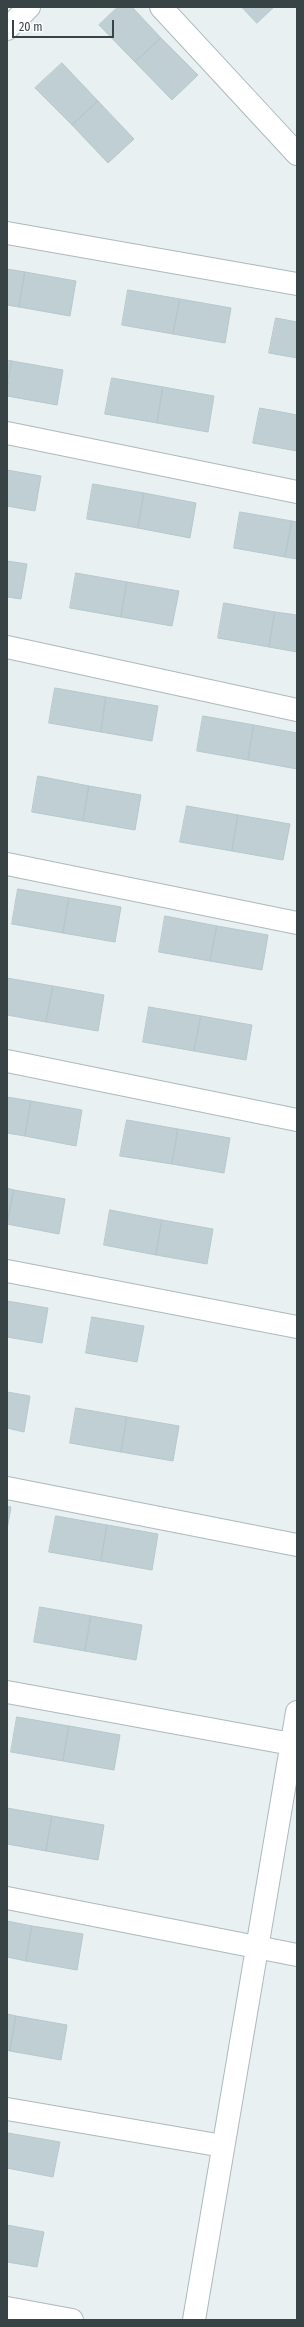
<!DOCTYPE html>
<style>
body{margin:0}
#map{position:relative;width:304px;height:2327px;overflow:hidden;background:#e9f0f2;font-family:"Fira Sans Condensed",sans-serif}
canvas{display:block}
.frame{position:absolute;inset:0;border:8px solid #384345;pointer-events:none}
.scale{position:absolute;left:12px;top:20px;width:102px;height:18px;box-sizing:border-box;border:2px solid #384345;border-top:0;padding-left:5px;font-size:12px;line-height:14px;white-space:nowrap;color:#384345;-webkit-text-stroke:3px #fff;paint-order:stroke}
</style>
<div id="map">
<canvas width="304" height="2327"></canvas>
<div class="frame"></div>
<div class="scale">20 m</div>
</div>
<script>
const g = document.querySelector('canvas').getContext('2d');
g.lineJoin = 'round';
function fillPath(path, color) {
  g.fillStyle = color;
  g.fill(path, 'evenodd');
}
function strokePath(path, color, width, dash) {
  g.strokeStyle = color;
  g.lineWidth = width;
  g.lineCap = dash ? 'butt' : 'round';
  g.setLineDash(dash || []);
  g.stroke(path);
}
const building = new Path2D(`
 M 118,7 L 132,7 L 161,38 L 135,62 L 99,25 Z
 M 242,7 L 274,7 L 257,23 Z
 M 161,38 L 198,75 L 172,100 L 135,62 Z
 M 62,63 L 98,101 L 72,125 L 35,88 Z
 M 98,101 L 134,139 L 108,163 L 72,125 Z
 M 7,269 L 25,272 L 19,307 L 7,305 Z
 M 25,272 L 76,281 L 70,316 L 19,307 Z
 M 128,290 L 180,299 L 173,334 L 122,325 Z
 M 180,299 L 231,308 L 225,343 L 173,334 Z
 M 276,318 L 297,322 L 297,358 L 269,353 Z
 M 7,360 L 12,361 L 7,386 Z
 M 12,361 L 63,370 L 57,405 L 7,396 Z
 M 112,378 L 163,387 L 157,423 L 105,414 Z
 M 163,387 L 214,396 L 208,432 L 157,423 Z
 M 260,408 L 297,415 L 297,451 L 253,443 Z
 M 7,470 L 41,476 L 35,511 L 7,506 Z
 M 93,484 L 144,493 L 138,528 L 87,519 Z
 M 144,493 L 196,503 L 190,538 L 138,528 Z
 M 240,512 L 292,521 L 285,557 L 234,548 Z
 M 292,521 L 297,522 L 297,559 L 285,557 Z
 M 7,561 L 27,564 L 21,599 L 7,597 Z
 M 76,573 L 127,582 L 121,617 L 70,608 Z
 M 127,582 L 179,591 L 172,626 L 121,617 Z
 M 224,603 L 275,612 L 269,647 L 218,638 Z
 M 275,612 L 297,615 L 297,652 L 269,647 Z
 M 55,688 L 106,697 L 101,732 L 49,723 Z
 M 106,697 L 158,706 L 152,741 L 101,732 Z
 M 203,716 L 254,725 L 248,760 L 197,751 Z
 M 254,725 L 297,733 L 297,769 L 248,760 Z
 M 38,776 L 89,786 L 83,821 L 32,812 Z
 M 89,786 L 141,795 L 135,830 L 83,821 Z
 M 187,806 L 238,815 L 232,851 L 180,842 Z
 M 238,815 L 290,824 L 283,860 L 232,851 Z
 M 18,889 L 69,898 L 63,933 L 12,924 Z
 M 69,898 L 121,907 L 115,942 L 63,933 Z
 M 165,916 L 217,926 L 210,961 L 159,952 Z
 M 217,926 L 268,935 L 262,970 L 210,961 Z
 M 7,978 L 53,986 L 46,1022 L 7,1015 Z
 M 53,986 L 104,995 L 98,1031 L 46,1022 Z
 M 149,1007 L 201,1016 L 194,1051 L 143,1042 Z
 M 201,1016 L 252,1025 L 246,1060 L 194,1051 Z
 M 7,1097 L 31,1101 L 25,1136 L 7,1133 Z
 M 31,1101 L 82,1110 L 76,1146 L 25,1136 Z
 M 127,1120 L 178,1129 L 172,1164 L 120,1156 Z
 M 178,1129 L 230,1138 L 224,1173 L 172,1164 Z
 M 7,1188 L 14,1190 L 7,1224 Z
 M 14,1190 L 65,1199 L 59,1234 L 7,1224 Z
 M 110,1210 L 162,1220 L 156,1255 L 104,1245 Z
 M 162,1220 L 213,1229 L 207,1264 L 156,1255 Z
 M 7,1301 L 48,1308 L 42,1343 L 7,1337 Z
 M 92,1317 L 144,1326 L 137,1362 L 86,1353 Z
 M 7,1392 L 30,1396 L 24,1432 L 7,1428 Z
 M 76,1408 L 127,1417 L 121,1452 L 70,1443 Z
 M 127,1417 L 179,1426 L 173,1461 L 121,1452 Z
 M 7,1506 L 11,1507 L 7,1530 Z
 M 56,1516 L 107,1525 L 101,1561 L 49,1552 Z
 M 107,1525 L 158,1534 L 152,1570 L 101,1561 Z
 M 40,1607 L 91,1616 L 85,1651 L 34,1642 Z
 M 91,1616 L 142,1625 L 136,1660 L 85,1651 Z
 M 17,1717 L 69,1726 L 63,1761 L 11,1752 Z
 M 69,1726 L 120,1735 L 114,1770 L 63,1761 Z
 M 7,1808 L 52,1816 L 46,1851 L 7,1844 Z
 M 52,1816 L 104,1825 L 98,1860 L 46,1851 Z
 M 7,1921 L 32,1926 L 26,1961 L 7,1957 Z
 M 32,1926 L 83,1934 L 77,1970 L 26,1961 Z
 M 7,2014 L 16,2016 L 10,2051 L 7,2050 Z
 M 16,2016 L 67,2025 L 61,2060 L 10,2051 Z
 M 8,2133 L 60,2142 L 53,2177 L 7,2168 Z
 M 7,2225 L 44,2232 L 37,2267 L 7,2262 Z`);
const minor = new Path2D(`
 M 161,7 L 297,154
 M 7,29 L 29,7
 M 7,233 L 297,284
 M 7,433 L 297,492
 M 7,647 L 297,710
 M 7,864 L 297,923
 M 7,1061 L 297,1120
 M 7,1271 L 297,1327
 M 7,1488 L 297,1545
 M 7,1692 L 297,1745
 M 7,1898 L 297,1955
 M 7,2109 L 223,2146
 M 7,2308 L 72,2320
 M 194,2320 L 297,1712`);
fillPath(building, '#c0cfd3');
strokePath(building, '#b4c8cd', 1);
strokePath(minor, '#adb9bd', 24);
strokePath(minor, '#fff', 22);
</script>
